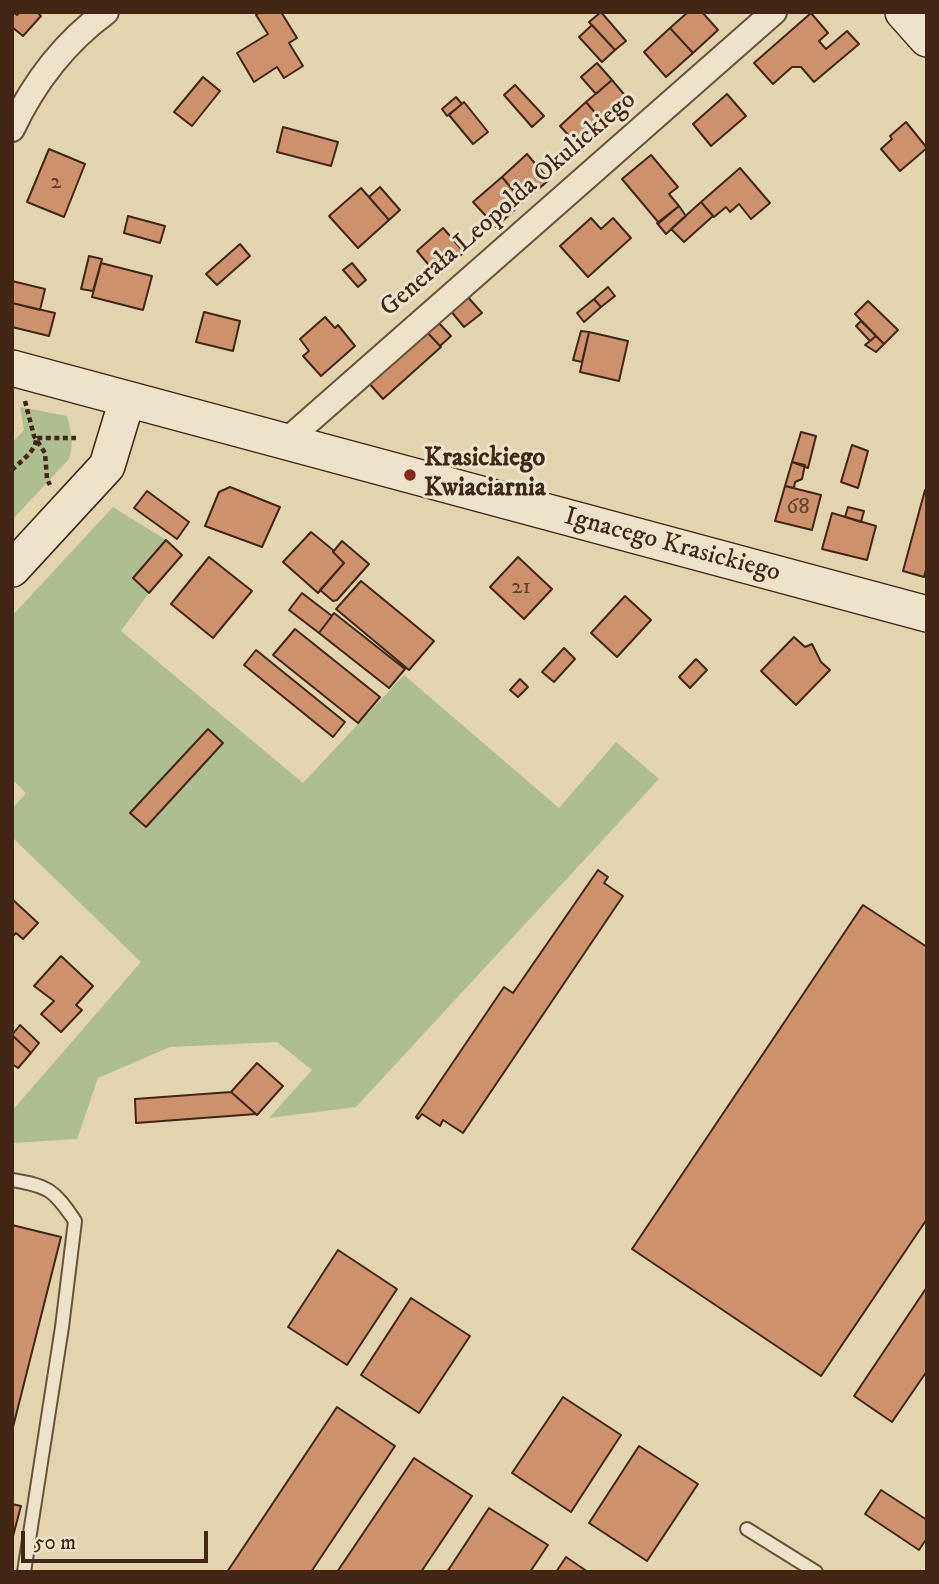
<!DOCTYPE html>
<meta charset="utf-8">
<style>
body{margin:0}
#map{position:relative;width:939px;height:1584px;overflow:hidden;background:#e2d4ad;font-family:"IM FELL DW Pica",serif}
canvas{display:block}
.frame{position:absolute;inset:0;border:14px solid #422616;pointer-events:none}
.scale{position:absolute;left:21px;top:1531px;width:187px;height:32px;box-sizing:border-box;border:4px solid #422616;border-top:0;padding-left:9px;font-size:21px;line-height:24px;white-space:nowrap;color:#422616;-webkit-text-stroke:5px #ece3ca;paint-order:stroke}
</style>
<div id="map">
<canvas width="939" height="1584"></canvas>
<div class="frame"></div>
<div class="scale">50 m</div>
</div>
<script>
const g = document.querySelector('canvas').getContext('2d');
g.lineJoin = 'round';
function fillPath(path, color) {
  g.fillStyle = color;
  g.fill(path, 'evenodd');
}
function strokePath(path, color, width, dash) {
  g.strokeStyle = color;
  g.lineWidth = width;
  g.lineCap = dash ? 'butt' : 'round';
  g.setLineDash(dash || []);
  g.stroke(path);
}
function drawText(font, color, halo, rows, align = 'center') {
  g.font = font + ' "IM FELL DW Pica",serif';
  g.lineWidth = 6;
  g.setLineDash([]);
  g.textBaseline = 'middle';
  g.strokeStyle = halo;
  g.fillStyle = color;
  for (const [text, x, y, turn = 0] of rows) {
    g.save();
    g.translate(x, y);
    g.rotate((+turn || 0) * Math.PI / 180);
    g.textAlign = isNaN(turn) ? turn : align;
    if (halo) g.strokeText(text, 0, 0);
    g.fillText(text, 0, 0);
    g.restore();
  }
}
const green = new Path2D(`
 M 20,407 L 67,416 C 71,431 74,443 69,459 L 12,520 L 12,443 L 24,430 Z
 M 113,507 L 166,540 L 133,578 L 149,593 L 121,631 L 303,783 L 404,675 L 559,808 L 616,742 L 659,779 L 356,1107 L 269,1118 L 312,1070 L 277,1042 L 170,1047 L 98,1078 L 77,1139 L 12,1143 L 12,1111 L 141,962 L 12,837 L 12,809 L 26,793 L 12,779 L 12,616 Z`);
const building = new Path2D(`
 M 12,12 L 17,15 L 20,12 L 37,12 L 41,16 L 23,36 L 12,27 Z
 M 260,12 L 281,12 L 297,38 L 289,43 L 303,66 L 284,78 L 277,67 L 254,82 L 237,53 L 268,34 L 256,15 Z
 M 601,12 L 626,41 L 615,50 L 589,22 Z
 M 688,12 L 702,12 L 718,30 L 693,53 L 670,28 Z
 M 811,13 L 828,33 L 819,41 L 826,49 L 847,31 L 859,44 L 814,82 L 801,67 L 792,67 L 773,84 L 754,63 Z
 M 592,25 L 615,50 L 602,62 L 579,37 Z
 M 670,28 L 693,53 L 666,77 L 644,52 Z
 M 597,63 L 612,80 L 596,94 L 581,77 Z
 M 203,77 L 220,91 L 192,126 L 174,112 Z
 M 612,80 L 633,105 L 607,127 L 586,102 Z
 M 515,85 L 544,116 L 532,127 L 504,95 Z
 M 727,94 L 746,116 L 711,146 L 693,124 Z
 M 456,97 L 462,104 L 447,116 L 442,109 Z
 M 464,102 L 488,132 L 473,144 L 449,115 Z
 M 586,102 L 607,127 L 582,150 L 560,126 Z
 M 906,122 L 927,148 L 900,171 L 881,149 L 892,139 L 890,136 Z
 M 283,127 L 338,142 L 331,166 L 277,152 Z
 M 49,149 L 85,164 L 64,217 L 27,202 Z
 M 527,154 L 549,180 L 523,202 L 502,177 Z
 M 651,155 L 678,187 L 669,194 L 679,206 L 659,223 L 622,179 Z
 M 740,168 L 770,203 L 751,219 L 739,204 L 730,212 L 726,207 L 714,217 L 701,202 Z
 M 502,177 L 523,202 L 496,227 L 473,202 Z
 M 380,187 L 400,210 L 389,220 L 369,197 Z
 M 361,188 L 389,220 L 358,248 L 329,216 Z
 M 701,202 L 713,216 L 684,242 L 671,229 Z
 M 679,206 L 686,216 L 666,234 L 657,223 Z
 M 128,216 L 165,226 L 160,243 L 124,233 Z
 M 591,218 L 601,229 L 613,218 L 631,238 L 588,277 L 560,246 Z
 M 443,228 L 464,252 L 438,276 L 417,251 Z
 M 240,244 L 250,256 L 217,285 L 206,274 Z
 M 89,256 L 102,259 L 93,291 L 81,289 Z
 M 101,263 L 152,276 L 143,310 L 92,297 Z
 M 352,263 L 366,280 L 358,287 L 343,270 Z
 M 12,281 L 45,289 L 40,310 L 12,303 Z
 M 608,287 L 615,296 L 601,307 L 594,299 Z
 M 466,295 L 482,313 L 464,327 L 450,310 Z
 M 594,299 L 601,307 L 584,322 L 577,313 Z
 M 868,301 L 898,330 L 884,344 L 855,314 Z
 M 12,303 L 55,313 L 49,336 L 12,327 Z
 M 204,312 L 240,321 L 233,351 L 196,342 Z
 M 325,317 L 335,328 L 338,325 L 355,346 L 321,376 L 303,356 L 309,351 L 300,339 Z
 M 437,321 L 451,336 L 440,346 L 426,331 Z
 M 861,321 L 876,336 L 870,341 L 856,326 Z
 M 426,331 L 441,347 L 383,399 L 368,382 Z
 M 581,331 L 589,332 L 582,362 L 573,360 Z
 M 589,332 L 628,341 L 619,381 L 580,372 Z
 M 876,336 L 884,344 L 876,352 L 865,345 Z
 M 801,432 L 816,436 L 808,468 L 792,462 Z
 M 852,445 L 868,451 L 858,488 L 841,482 Z
 M 792,462 L 805,465 L 802,479 L 795,482 L 794,488 L 785,486 Z
 M 785,486 L 821,495 L 812,530 L 775,521 Z
 M 230,487 L 280,507 L 262,547 L 205,526 L 219,492 Z
 M 925,490 L 927,491 L 927,566 L 924,577 L 903,571 Z
 M 147,491 L 189,522 L 177,539 L 134,508 Z
 M 848,507 L 864,511 L 861,522 L 845,517 Z
 M 832,513 L 876,526 L 867,560 L 822,549 Z
 M 311,532 L 333,550 L 333,552 L 344,563 L 318,593 L 283,562 Z
 M 166,540 L 182,555 L 149,593 L 133,578 Z
 M 342,541 L 369,564 L 337,600 L 333,601 L 320,590 L 344,563 L 333,552 Z
 M 209,557 L 252,591 L 213,638 L 171,604 Z
 M 518,557 L 552,589 L 524,619 L 490,587 Z
 M 361,581 L 434,641 L 409,670 L 336,609 Z
 M 302,593 L 332,616 L 319,633 L 289,610 Z
 M 625,596 L 651,620 L 617,657 L 591,633 Z
 M 334,613 L 405,669 L 389,688 L 319,633 Z
 M 295,629 L 380,697 L 358,723 L 273,655 Z
 M 794,637 L 805,647 L 812,644 L 821,662 L 830,670 L 796,705 L 761,671 Z
 M 564,648 L 575,659 L 554,682 L 542,672 Z
 M 256,650 L 345,722 L 333,737 L 244,665 Z
 M 696,659 L 707,670 L 690,688 L 679,677 Z
 M 520,679 L 528,687 L 518,697 L 510,690 Z
 M 208,729 L 223,743 L 146,827 L 130,813 Z
 M 598,870 L 608,877 L 604,883 L 623,896 L 463,1133 L 443,1120 L 440,1126 L 422,1114 L 418,1119 L 416,1117 L 504,987 L 513,993 Z
 M 12,899 L 38,923 L 23,939 L 16,933 L 12,937 Z
 M 863,905 L 927,947 L 927,1219 L 821,1376 L 632,1249 Z
 M 61,956 L 93,986 L 76,1005 L 82,1010 L 61,1032 L 41,1014 L 54,1001 L 34,986 Z
 M 20,1025 L 39,1043 L 31,1053 L 12,1035 Z
 M 12,1035 L 31,1053 L 18,1068 L 12,1064 Z
 M 257,1063 L 283,1086 L 257,1115 L 231,1092 Z
 M 231,1092 L 256,1114 L 136,1123 L 135,1099 Z
 M 12,1225 L 61,1237 L 12,1431 Z
 M 338,1250 L 397,1289 L 347,1365 L 288,1327 Z
 M 927,1287 L 927,1371 L 892,1422 L 854,1396 Z
 M 411,1298 L 470,1336 L 419,1413 L 361,1375 Z
 M 563,1397 L 621,1435 L 571,1512 L 512,1473 Z
 M 337,1407 L 395,1446 L 311,1572 L 227,1572 Z
 M 639,1446 L 698,1484 L 647,1561 L 589,1523 Z
 M 414,1458 L 472,1496 L 421,1572 L 337,1572 Z
 M 881,1490 L 927,1520 L 927,1538 L 919,1550 L 865,1514 Z
 M 12,1504 L 21,1506 L 12,1540 Z
 M 489,1508 L 548,1545 L 530,1572 L 447,1572 Z
 M 566,1557 L 588,1572 L 556,1572 Z`);
const path = new Path2D(`
 M 25,401 L 34,436 L 45,453 L 47,479 L 50,485
 M 12,470 C 21,461 37,450 36,438 L 76,438`);
const lane = new Path2D(`
 M 12,1180 C 49,1186 54,1190 75,1221 L 62,1327 L 24,1572
 M 747,1529 L 816,1572`);
const street = new Path2D(`
 M 12,129 C 34,82 64,43 106,12
 M 285,442 L 774,12`);
const secondary = new Path2D(`
 M 903,12 L 927,39
 M 12,368 L 927,614
 M 12,569 L 107,466 L 127,400`);
const markers = [
 [410,475,7,"#8f2418"]
];
const numberNames = [
 ["2",56,183],
 ["68",798,508],
 ["21",521,588]
];
const streetNames = [
 ["Generała Leopolda Okulickiego",509,205,-41],
 ["Ignacego Krasickiego",672,546,15]
];
const poiNames = [
 ["Krasickiego",424,460],
 ["Kwiaciarnia",424,490]
];
fillPath(green, '#aebe8e');
fillPath(building, '#cd916b');
strokePath(building, '#422616', 2);
strokePath(lane, '#6a523c', 16);
strokePath(street, '#6a523c', 28);
strokePath(secondary, '#422616', 38);
strokePath(path, '#422616', 4.5, [5, 3.5]);
strokePath(lane, '#ece3ca', 12);
strokePath(street, '#ece3ca', 24);
strokePath(secondary, '#ece3ca', 35);
for (const [x, y, r, color] of markers) {
  const dot = new Path2D();
  dot.arc(x, y, r, 0, 2 * Math.PI);
  g.fillStyle = color;
  g.fill(dot);
  strokePath(dot, '#ece3ca', 2.5);
}
drawText('23px', '#65412b', null, numberNames);
drawText('26px', '#422616', '#ece3ca', streetNames);
drawText('bold 26px', '#422616', '#ece3ca', poiNames, 'left');
</script>
